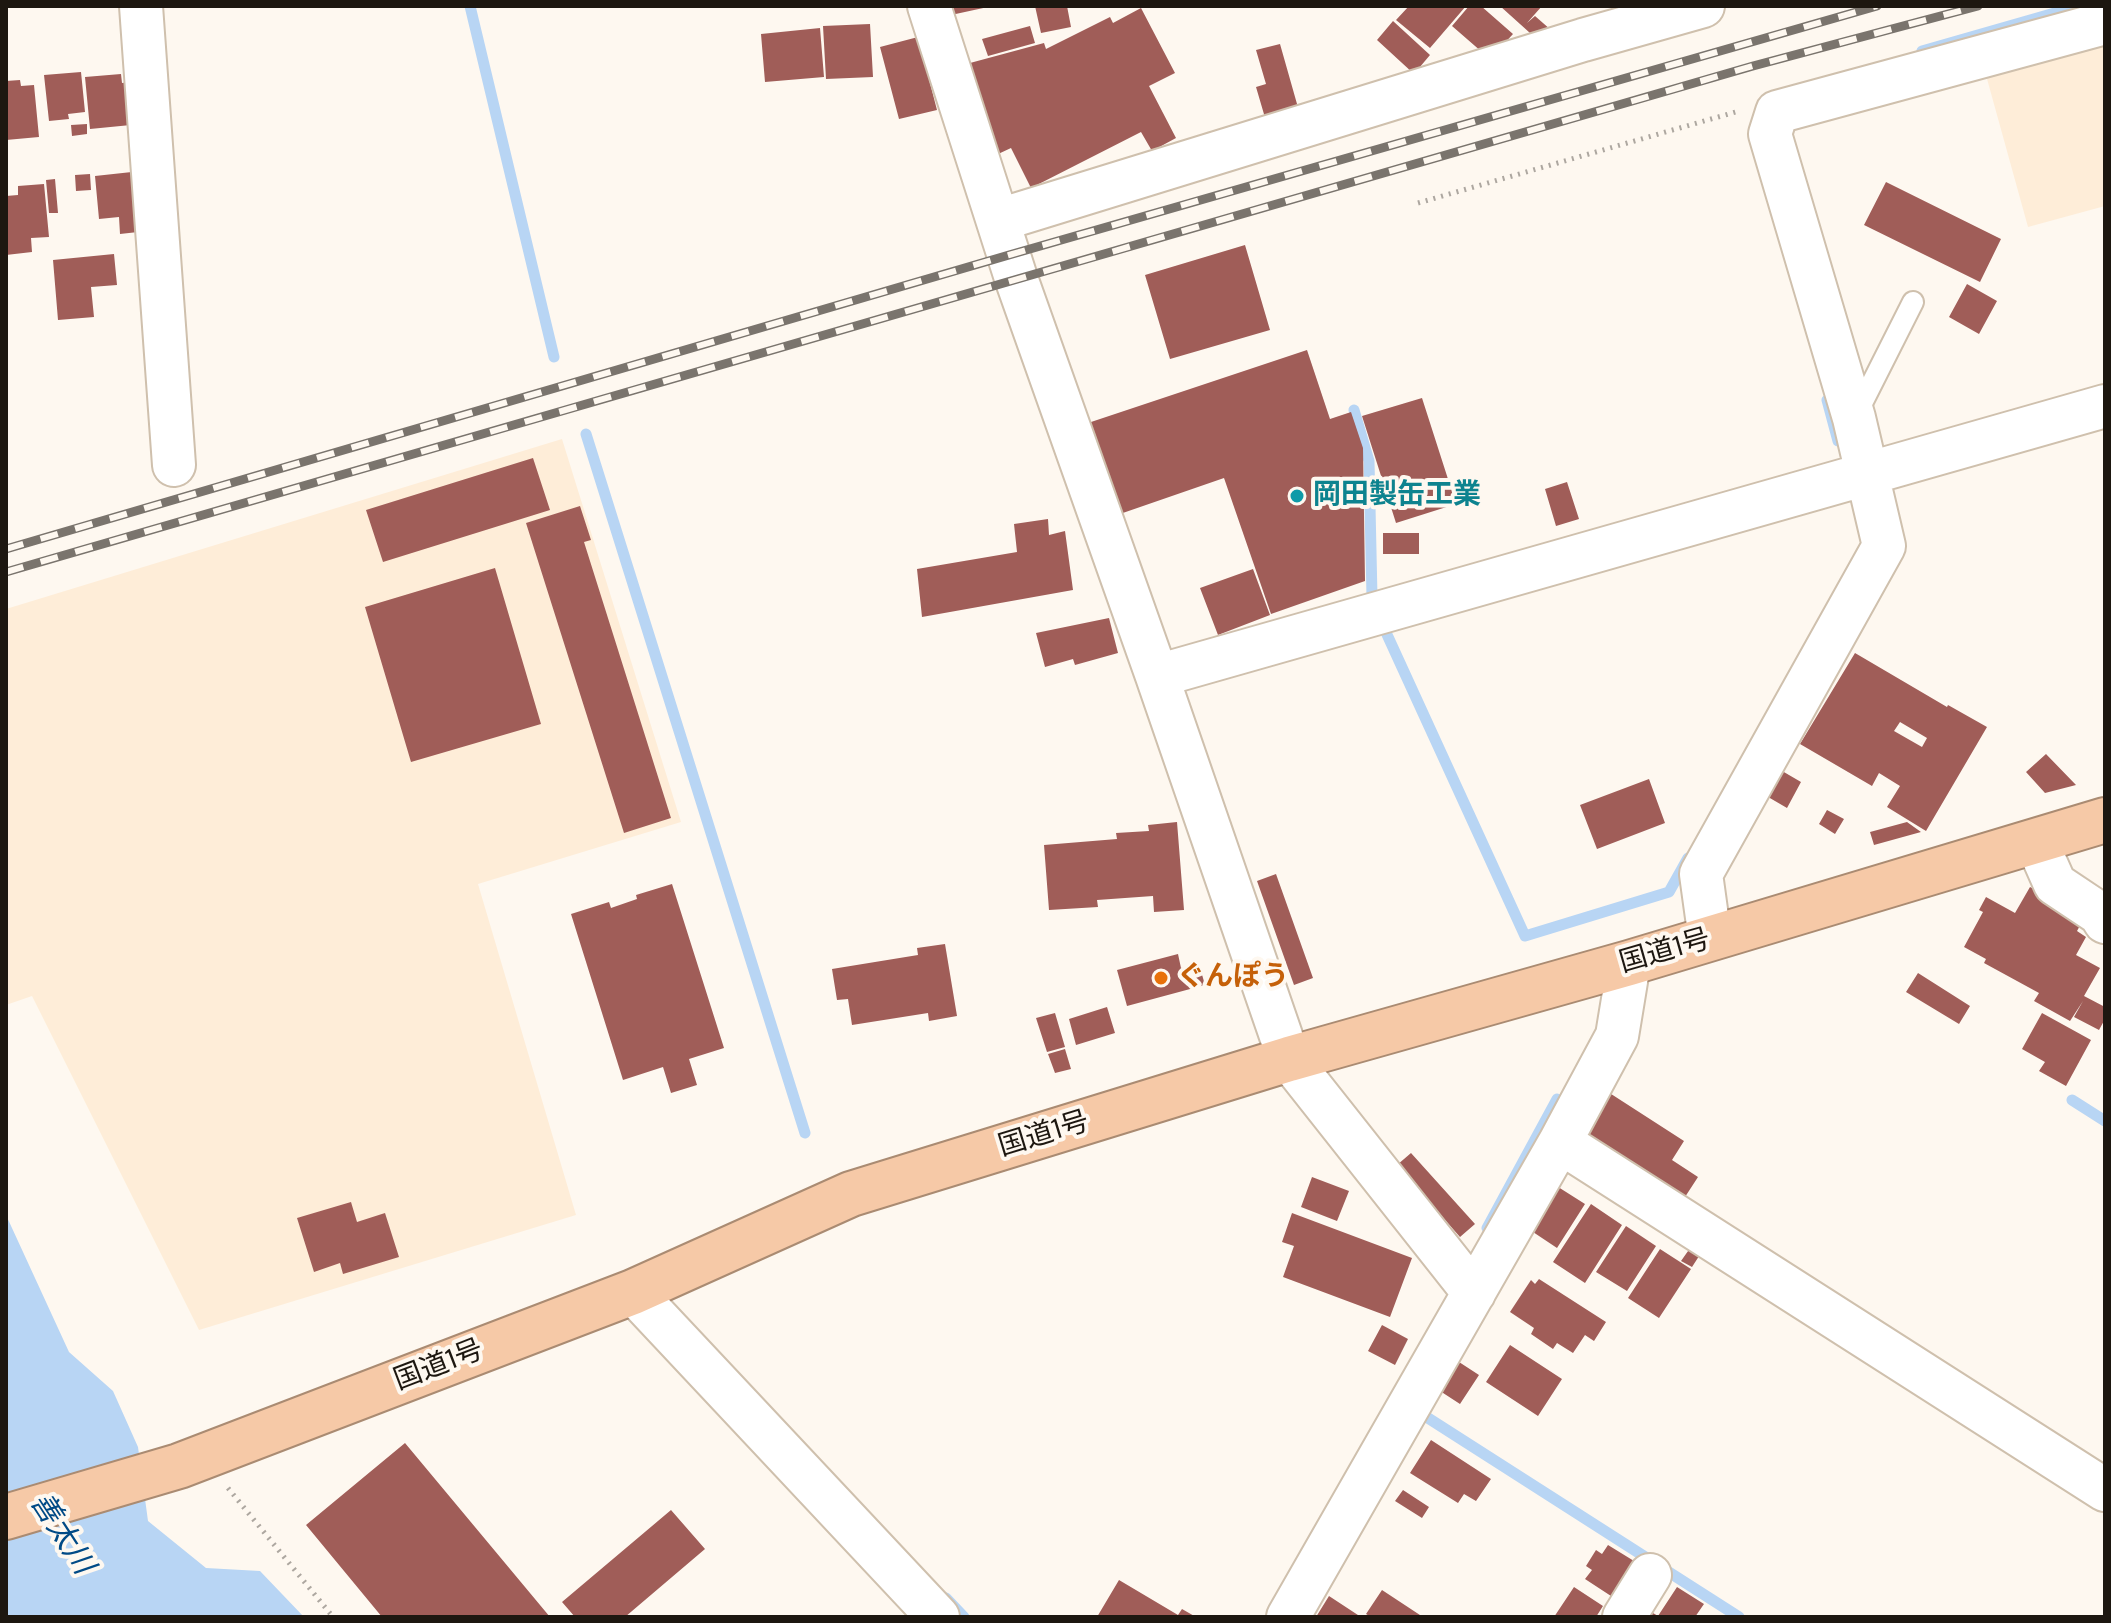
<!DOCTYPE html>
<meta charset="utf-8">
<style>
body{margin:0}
#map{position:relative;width:2111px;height:1623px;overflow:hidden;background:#fef8f0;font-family:"DM Sans",sans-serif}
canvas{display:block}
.frame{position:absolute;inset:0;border:8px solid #1d1710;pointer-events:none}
</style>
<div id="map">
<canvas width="2111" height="1623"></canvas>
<div class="frame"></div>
</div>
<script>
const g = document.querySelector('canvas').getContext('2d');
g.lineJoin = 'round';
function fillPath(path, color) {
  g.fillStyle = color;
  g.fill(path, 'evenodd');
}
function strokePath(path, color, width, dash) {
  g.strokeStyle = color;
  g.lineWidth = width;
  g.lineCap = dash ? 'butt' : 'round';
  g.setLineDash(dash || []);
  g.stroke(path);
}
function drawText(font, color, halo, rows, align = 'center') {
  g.font = font + ' "DM Sans","Noto Sans JP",sans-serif';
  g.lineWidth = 8;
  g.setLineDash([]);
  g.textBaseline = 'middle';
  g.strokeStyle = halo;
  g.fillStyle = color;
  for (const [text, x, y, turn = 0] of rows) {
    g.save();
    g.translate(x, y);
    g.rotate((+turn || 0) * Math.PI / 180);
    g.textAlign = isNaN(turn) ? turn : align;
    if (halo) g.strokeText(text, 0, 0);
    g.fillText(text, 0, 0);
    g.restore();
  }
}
const built = new Path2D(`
 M 2105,34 L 2105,206 L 2028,227 L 1984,68 Z
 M 562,439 L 681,822 L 478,884 L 576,1215 L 199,1330 L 32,996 L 6,1005 L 6,609 Z`);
const water = new Path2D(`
 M 6,1215 L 69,1352 L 113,1391 L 138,1447 L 148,1521 L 206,1568 L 260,1571 L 304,1617 L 6,1617 Z`);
const stream = new Path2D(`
 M 470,6 L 554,357
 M 1922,51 L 2079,6
 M 1827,400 L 1838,441
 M 1354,410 L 1369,461 L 1372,597
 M 586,434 L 805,1133
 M 1394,625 L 1384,628 L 1525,936 L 1669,892 L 1688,858
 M 2072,1100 L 2105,1121
 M 1487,1228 L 1557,1099
 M 1428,1418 L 1739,1617
 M 946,1598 L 964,1617`);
const building = new Path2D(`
 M 949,6 L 988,6 L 988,7 L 951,15 Z
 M 1035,6 L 1067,6 L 1071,27 L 1041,33 Z
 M 1409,6 L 1466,6 L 1430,48 L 1396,20 Z
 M 1469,6 L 1481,6 L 1513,34 L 1490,59 L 1452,26 Z
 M 1500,6 L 1542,6 L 1527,23 L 1535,16 L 1551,30 L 1540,42 Z
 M 1141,8 L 1175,73 L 1149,86 L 1176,138 L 1152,151 L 1141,132 L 1031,188 L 1011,148 L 996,155 L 970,63 L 1044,43 L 1046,49 L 1110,17 L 1113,23 Z
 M 1393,21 L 1430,55 L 1414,74 L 1377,40 Z
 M 870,24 L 873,77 L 826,79 L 823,26 Z
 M 1030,26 L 1035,43 L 988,56 L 982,39 Z
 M 820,28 L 824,77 L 765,82 L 761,34 Z
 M 918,37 L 937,110 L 899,119 L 880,47 Z
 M 1280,44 L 1299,111 L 1266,121 L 1256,87 L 1266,84 L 1256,50 Z
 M 81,72 L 85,112 L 68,114 L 69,119 L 49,121 L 44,75 Z
 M 121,74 L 122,83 L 137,81 L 141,124 L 90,129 L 85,77 Z
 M 20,80 L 21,86 L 34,85 L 39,137 L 6,140 L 6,81 Z
 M 87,124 L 87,134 L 72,136 L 71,125 Z
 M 141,171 L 147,231 L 120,234 L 119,217 L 99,219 L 95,176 Z
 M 90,174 L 91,190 L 76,191 L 75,175 Z
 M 55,179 L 58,213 L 49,213 L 46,180 Z
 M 1886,182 L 2001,239 L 1980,282 L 1864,225 Z
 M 44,184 L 49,237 L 31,238 L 32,252 L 6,255 L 6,196 L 18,195 L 18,186 Z
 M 1245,245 L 1270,330 L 1170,359 L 1145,275 Z
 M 114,254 L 117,285 L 91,287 L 94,317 L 58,320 L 53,260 Z
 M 1967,284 L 1997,301 L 1979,334 L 1949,317 Z
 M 1307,350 L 1330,419 L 1351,412 L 1363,448 L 1365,581 L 1271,614 L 1224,478 L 1117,515 L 1085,424 Z
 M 1422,398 L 1456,504 L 1396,523 L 1362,416 Z
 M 533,458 L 550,510 L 383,562 L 366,510 Z
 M 1567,482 L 1579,519 L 1556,526 L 1545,489 Z
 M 580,506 L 591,540 L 584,542 L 671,818 L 624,833 L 526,523 Z
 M 1048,519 L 1049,535 L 1065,531 L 1073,590 L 922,617 L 917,569 L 1017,552 L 1014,524 Z
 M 1383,533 L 1419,533 L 1419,554 L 1383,554 Z
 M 495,568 L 541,724 L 411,762 L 365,607 Z
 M 1253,569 L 1270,615 L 1218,635 L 1200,588 Z
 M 1109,618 L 1118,653 L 1075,665 L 1073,659 L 1045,667 L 1036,633 Z
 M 1855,653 L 1947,707 L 1948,705 L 1987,727 L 1926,831 L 1887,807 L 1900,786 L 1879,773 L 1872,786 L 1800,744 ZM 1900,722 L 1927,738 L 1922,747 L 1894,731 Z
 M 2046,754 L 2076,785 L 2045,793 L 2026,772 Z
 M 1777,768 L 1801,782 L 1787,808 L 1763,794 Z
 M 1649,779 L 1665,823 L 1597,849 L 1580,805 Z
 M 1827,810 L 1844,819 L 1835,834 L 1819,824 Z
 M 1177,822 L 1184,910 L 1154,912 L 1153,896 L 1097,900 L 1098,907 L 1049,910 L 1044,845 L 1117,839 L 1116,833 L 1149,831 L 1148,825 Z
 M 1907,822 L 1921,832 L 1874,845 L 1870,832 Z
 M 1276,874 L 1313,978 L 1294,985 L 1257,881 Z
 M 672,884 L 724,1048 L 689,1059 L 697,1085 L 671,1093 L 663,1067 L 623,1080 L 571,914 L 609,902 L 611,908 L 637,899 L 636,895 Z
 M 2030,887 L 2054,899 L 2082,922 L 2077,931 L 2086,937 L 2076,955 L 2100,968 L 2084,996 L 2105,1007 L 2105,1019 L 2099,1030 L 2074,1017 L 2083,1001 L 2070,1021 L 2034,1001 L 2039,993 L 1984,963 L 1986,959 L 1964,947 L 1983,912 L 1979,910 L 1986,897 L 2015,913 Z
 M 945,944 L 957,1016 L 929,1021 L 928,1013 L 852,1025 L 848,999 L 837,1000 L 832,969 L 918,955 L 917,948 Z
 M 1178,954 L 1181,968 L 1199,964 L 1205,985 L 1127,1006 L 1117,970 Z
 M 1918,973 L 1970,1006 L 1959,1024 L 1906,992 Z
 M 1107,1007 L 1115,1033 L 1076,1045 L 1069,1019 Z
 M 1055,1013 L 1065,1047 L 1047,1052 L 1036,1018 Z
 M 2042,1013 L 2091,1040 L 2066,1086 L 2039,1071 L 2045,1062 L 2022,1049 Z
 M 1065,1049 L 1071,1069 L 1055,1073 L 1048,1054 Z
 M 1608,1092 L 1684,1141 L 1672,1160 L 1698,1177 L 1685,1197 L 1583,1131 Z
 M 1411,1153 L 1475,1224 L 1460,1237 L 1397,1165 Z
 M 1312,1177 L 1349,1191 L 1337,1221 L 1301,1207 Z
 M 1555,1185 L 1585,1204 L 1557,1248 L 1527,1228 Z
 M 351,1202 L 357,1222 L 385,1213 L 399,1257 L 343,1274 L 340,1263 L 314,1272 L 297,1218 Z
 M 1591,1204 L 1622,1225 L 1585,1283 L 1553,1262 Z
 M 1292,1213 L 1412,1258 L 1390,1317 L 1283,1277 L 1294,1246 L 1282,1242 Z
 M 1626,1226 L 1656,1246 L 1627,1291 L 1596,1272 Z
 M 1693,1244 L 1703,1250 L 1692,1267 L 1681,1261 Z
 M 1660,1249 L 1691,1269 L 1659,1318 L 1628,1298 Z
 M 1539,1279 L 1606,1322 L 1594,1341 L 1585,1335 L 1573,1353 L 1557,1343 L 1553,1349 L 1531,1334 L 1534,1328 L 1510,1312 L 1531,1280 L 1535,1284 Z
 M 1382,1325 L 1408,1339 L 1395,1365 L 1368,1351 Z
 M 1510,1345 L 1562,1379 L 1538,1416 L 1486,1382 Z
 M 1459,1362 L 1479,1375 L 1460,1404 L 1440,1391 Z
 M 1431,1440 L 1491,1479 L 1476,1501 L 1464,1494 L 1458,1503 L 1410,1473 Z
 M 405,1443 L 550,1617 L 382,1617 L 306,1525 Z
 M 1403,1490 L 1429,1507 L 1422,1518 L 1395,1501 Z
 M 671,1510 L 705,1549 L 625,1617 L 575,1617 L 562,1602 Z
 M 1608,1545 L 1634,1561 L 1611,1596 L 1585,1579 L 1592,1570 L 1586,1566 L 1596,1550 L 1602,1554 Z
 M 1119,1580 L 1178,1615 L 1182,1609 L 1196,1617 L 1097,1617 Z
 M 1574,1587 L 1603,1606 L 1596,1617 L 1554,1617 Z
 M 1677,1587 L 1704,1604 L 1695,1617 L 1650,1617 L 1653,1613 L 1658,1616 Z
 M 1382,1590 L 1423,1617 L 1371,1617 L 1366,1614 Z
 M 1329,1596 L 1361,1617 L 1316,1617 Z`);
const path = new Path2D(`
 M 1418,203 L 1739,111
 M 228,1488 L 333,1617`);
const lane = new Path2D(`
 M 1856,415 L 1913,302`);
const street = new Path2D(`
 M 141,6 L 174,465
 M 929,6 L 1016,278 L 1157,676 L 1289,1059 L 1474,1293
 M 999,220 L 1583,40 L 1703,6
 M 1157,676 L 2105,406
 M 2036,841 L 2055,884 L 2100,914 L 2105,922
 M 1710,939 L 1701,874 L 1884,546 L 1854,418 L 1770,134 L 1777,112 L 2105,23
 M 1560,1142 L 2105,1490
 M 633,1292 L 938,1617
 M 1288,1617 L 1560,1142 L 1617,1036 L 1629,963
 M 1624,1617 L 1650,1575`);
const highway = new Path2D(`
 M 6,1517 L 179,1466 L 633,1292 L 851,1194 L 1289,1059 L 1629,963 L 2105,820`);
const rail = new Path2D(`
 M 6,549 L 1009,255 L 1877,6
 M 6,572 L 1753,66 L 1978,6`);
const markers = [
 [1297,496,8,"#0f9aa8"],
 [1161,978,8,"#e8710a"]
];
const cultureNames = [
 ["岡田製缶工業",1313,496]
];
const streetNames = [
 ["国道1号",1665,952,-16],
 ["国道1号",1044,1135,-17],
 ["国道1号",439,1366,-21]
];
const foodNames = [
 ["ぐんぽう",1177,978]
];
const waterNames = [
 ["善太川",61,1534,57]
];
fillPath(built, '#feedd8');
fillPath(water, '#b8d5f4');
strokePath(stream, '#b8d5f4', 11);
fillPath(building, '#a05d58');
strokePath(lane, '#cfc0ad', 24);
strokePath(street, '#cfc0ad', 46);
strokePath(highway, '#aa8b72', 48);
strokePath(path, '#ada7a0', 5, [2, 6]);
strokePath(lane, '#fff', 20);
strokePath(street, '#fff', 42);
strokePath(highway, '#f6c9a7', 44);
strokePath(rail, '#7a746d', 9);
strokePath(rail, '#fef8f0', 6, [18]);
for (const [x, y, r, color] of markers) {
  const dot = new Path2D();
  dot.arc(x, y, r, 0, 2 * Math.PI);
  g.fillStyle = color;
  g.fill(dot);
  strokePath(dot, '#fef8f0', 3);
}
drawText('bold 28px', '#0d838f', '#fef8f0', cultureNames, 'left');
drawText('28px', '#1d1710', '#fef8f0', streetNames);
drawText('bold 28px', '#c56008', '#fef8f0', foodNames, 'left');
drawText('italic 30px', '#004a86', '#fef8f0', waterNames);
</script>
